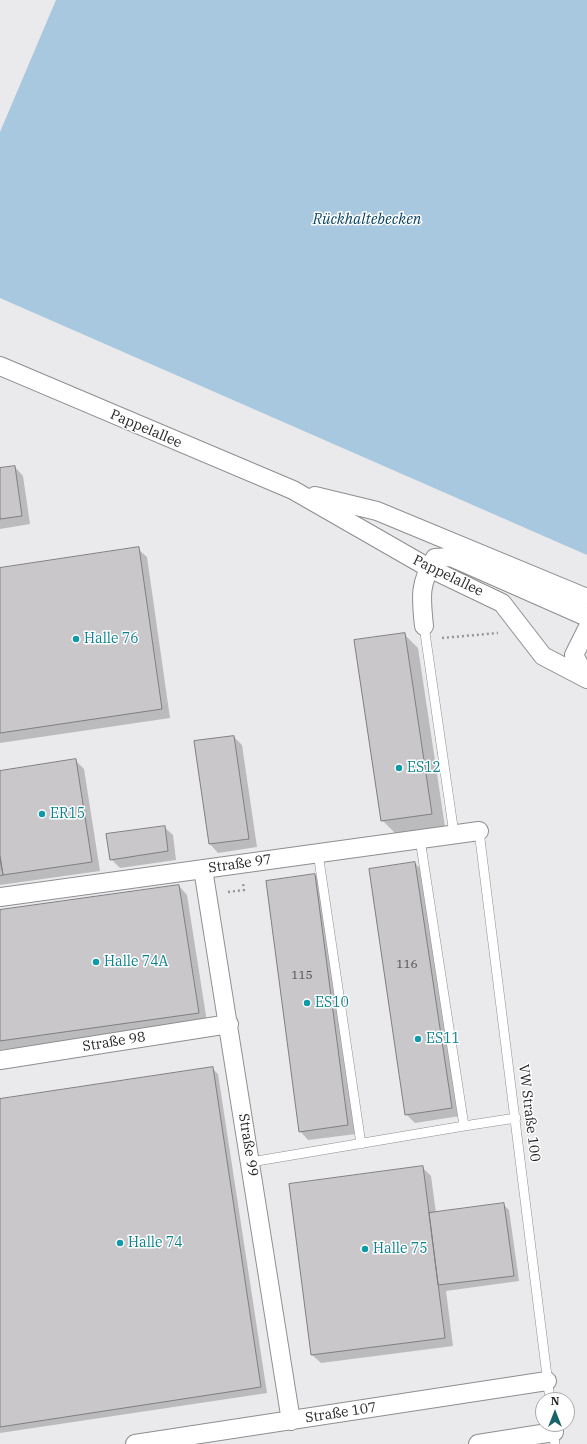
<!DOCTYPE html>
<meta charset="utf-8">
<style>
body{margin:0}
#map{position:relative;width:587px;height:1444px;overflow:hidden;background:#eae9ec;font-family:"IBM Plex Serif",serif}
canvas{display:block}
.north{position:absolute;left:535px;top:1392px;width:40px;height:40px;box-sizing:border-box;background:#fff;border:1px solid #a9a9a9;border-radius:50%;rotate:0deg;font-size:11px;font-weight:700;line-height:16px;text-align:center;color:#272728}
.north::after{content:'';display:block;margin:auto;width:14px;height:18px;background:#17656b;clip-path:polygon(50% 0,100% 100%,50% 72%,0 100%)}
</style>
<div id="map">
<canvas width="587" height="1444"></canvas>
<div class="north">N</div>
</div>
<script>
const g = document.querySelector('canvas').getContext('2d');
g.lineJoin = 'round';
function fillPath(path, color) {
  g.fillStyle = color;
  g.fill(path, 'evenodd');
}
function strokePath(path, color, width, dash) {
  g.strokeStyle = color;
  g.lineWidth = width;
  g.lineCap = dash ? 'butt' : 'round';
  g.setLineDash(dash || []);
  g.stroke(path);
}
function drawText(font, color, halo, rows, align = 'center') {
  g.font = font + ' "IBM Plex Serif",serif';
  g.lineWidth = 3;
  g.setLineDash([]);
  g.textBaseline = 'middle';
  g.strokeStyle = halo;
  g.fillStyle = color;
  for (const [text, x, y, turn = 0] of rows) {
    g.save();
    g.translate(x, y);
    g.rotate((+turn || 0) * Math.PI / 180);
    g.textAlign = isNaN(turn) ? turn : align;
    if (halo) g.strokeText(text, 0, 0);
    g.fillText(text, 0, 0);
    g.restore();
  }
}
const water = new Path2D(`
 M 56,0 L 587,0 L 587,555 L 0,298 L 0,132 Z`);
const shadow = new Path2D(`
 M 15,467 L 23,476 L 30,524 L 0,529 L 0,469 Z
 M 138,549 L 147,557 L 170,718 L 0,743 L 0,569 Z
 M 404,634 L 418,648 L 445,827 L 396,834 L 382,820 Z
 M 234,737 L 242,745 L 257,847 L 218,853 L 210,844 L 195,742 Z
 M 76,761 L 84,769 L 100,871 L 0,885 L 0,772 Z
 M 164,827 L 173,835 L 176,860 L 120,868 L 111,859 Z
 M 415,863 L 423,872 L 460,1116 L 415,1123 L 406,1114 Z
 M 315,875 L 323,884 L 356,1134 L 308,1140 L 300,1131 Z
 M 179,886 L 187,895 L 207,1022 L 0,1050 L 0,911 Z
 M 212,1068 L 218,1074 L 267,1393 L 0,1433 L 0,1100 Z
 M 422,1167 L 431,1176 L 436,1213 L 503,1204 L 509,1210 L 519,1281 L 446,1291 L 453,1346 L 321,1363 L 312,1355 L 290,1185 Z`);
const building = new Path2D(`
 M 15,466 L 22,516 L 0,519 L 0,468 Z
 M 139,547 L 162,709 L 0,733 L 0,568 Z
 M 405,633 L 432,814 L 381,821 L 354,640 Z
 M 234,736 L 249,839 L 209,844 L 194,741 Z
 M 76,759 L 92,862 L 3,875 L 0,857 L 0,771 Z
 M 165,826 L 168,851 L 110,860 L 106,834 Z
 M 0,857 L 3,875 L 0,876 Z
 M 415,862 L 452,1108 L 405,1115 L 369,869 Z
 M 315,874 L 348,1125 L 299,1132 L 266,881 Z
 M 179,885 L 199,1013 L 0,1041 L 0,910 Z
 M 213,1067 L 261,1387 L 0,1427 L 0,1099 Z
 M 423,1166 L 445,1338 L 311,1355 L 289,1184 Z
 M 504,1203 L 514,1276 L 438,1285 L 429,1213 Z`);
const path = new Path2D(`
 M 442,638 L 498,633
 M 228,892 L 244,890 L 243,883`);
const lane = new Path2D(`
 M 424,626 L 454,834
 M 479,831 L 550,1400
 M 318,853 L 361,1144
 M 464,1126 L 516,1118
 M 251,1162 L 464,1126 L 420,839
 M 553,1429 L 555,1444`);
const street = new Path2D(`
 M 0,366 L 293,490 L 429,568 L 502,603 L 543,656 L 587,679
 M 315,496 L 377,511 L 587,598
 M 424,626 C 421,597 419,584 435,558 L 451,557 L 587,617
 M 587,629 L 574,655 L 587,679
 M 203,869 L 291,1421
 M 0,897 L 479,831
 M 0,1060 L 229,1024
 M 135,1444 L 547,1381
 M 478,1444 L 554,1432`);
const markers = [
 [76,639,4,"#0f9aa8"],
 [399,768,4,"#0f9aa8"],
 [42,814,4,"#0f9aa8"],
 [96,962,4,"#0f9aa8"],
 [307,1003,4,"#0f9aa8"],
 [418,1039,4,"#0f9aa8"],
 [120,1243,4,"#0f9aa8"],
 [365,1249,4,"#0f9aa8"]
];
const numberNames = [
 ["116",407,965],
 ["115",302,976]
];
const streetNames = [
 ["Pappelallee",146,429,23],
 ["Pappelallee",448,576,26],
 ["Straße 97",240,864,-8],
 ["Straße 98",114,1042,-9],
 ["VW Straße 100",529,1113,83],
 ["Straße 99",248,1145,81],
 ["Straße 107",341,1413,-9]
];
const cultureNames = [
 ["Halle 76",84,639],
 ["ES12",407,768],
 ["ER15",50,814],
 ["Halle 74A",104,962],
 ["ES10",315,1003],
 ["ES11",426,1039],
 ["Halle 74",128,1243],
 ["Halle 75",373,1249]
];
const waterNames = [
 ["Rückhaltebecken",367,220]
];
fillPath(water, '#a7c8df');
fillPath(shadow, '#0003');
fillPath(building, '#c9c7ca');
strokePath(building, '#7f7e81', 1);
strokePath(lane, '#8e8e91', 10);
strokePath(street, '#8e8e91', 20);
strokePath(path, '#969698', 2.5, [2, 3]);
strokePath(lane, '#fff', 9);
strokePath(street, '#fff', 18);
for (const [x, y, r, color] of markers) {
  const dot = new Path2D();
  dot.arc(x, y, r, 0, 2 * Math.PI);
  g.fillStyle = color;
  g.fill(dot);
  strokePath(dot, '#fff', 1.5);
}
drawText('12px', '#504f50', null, numberNames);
drawText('14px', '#272728', '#fff', streetNames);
drawText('14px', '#0d838f', '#fff', cultureNames, 'left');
drawText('italic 15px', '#094464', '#fff', waterNames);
</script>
